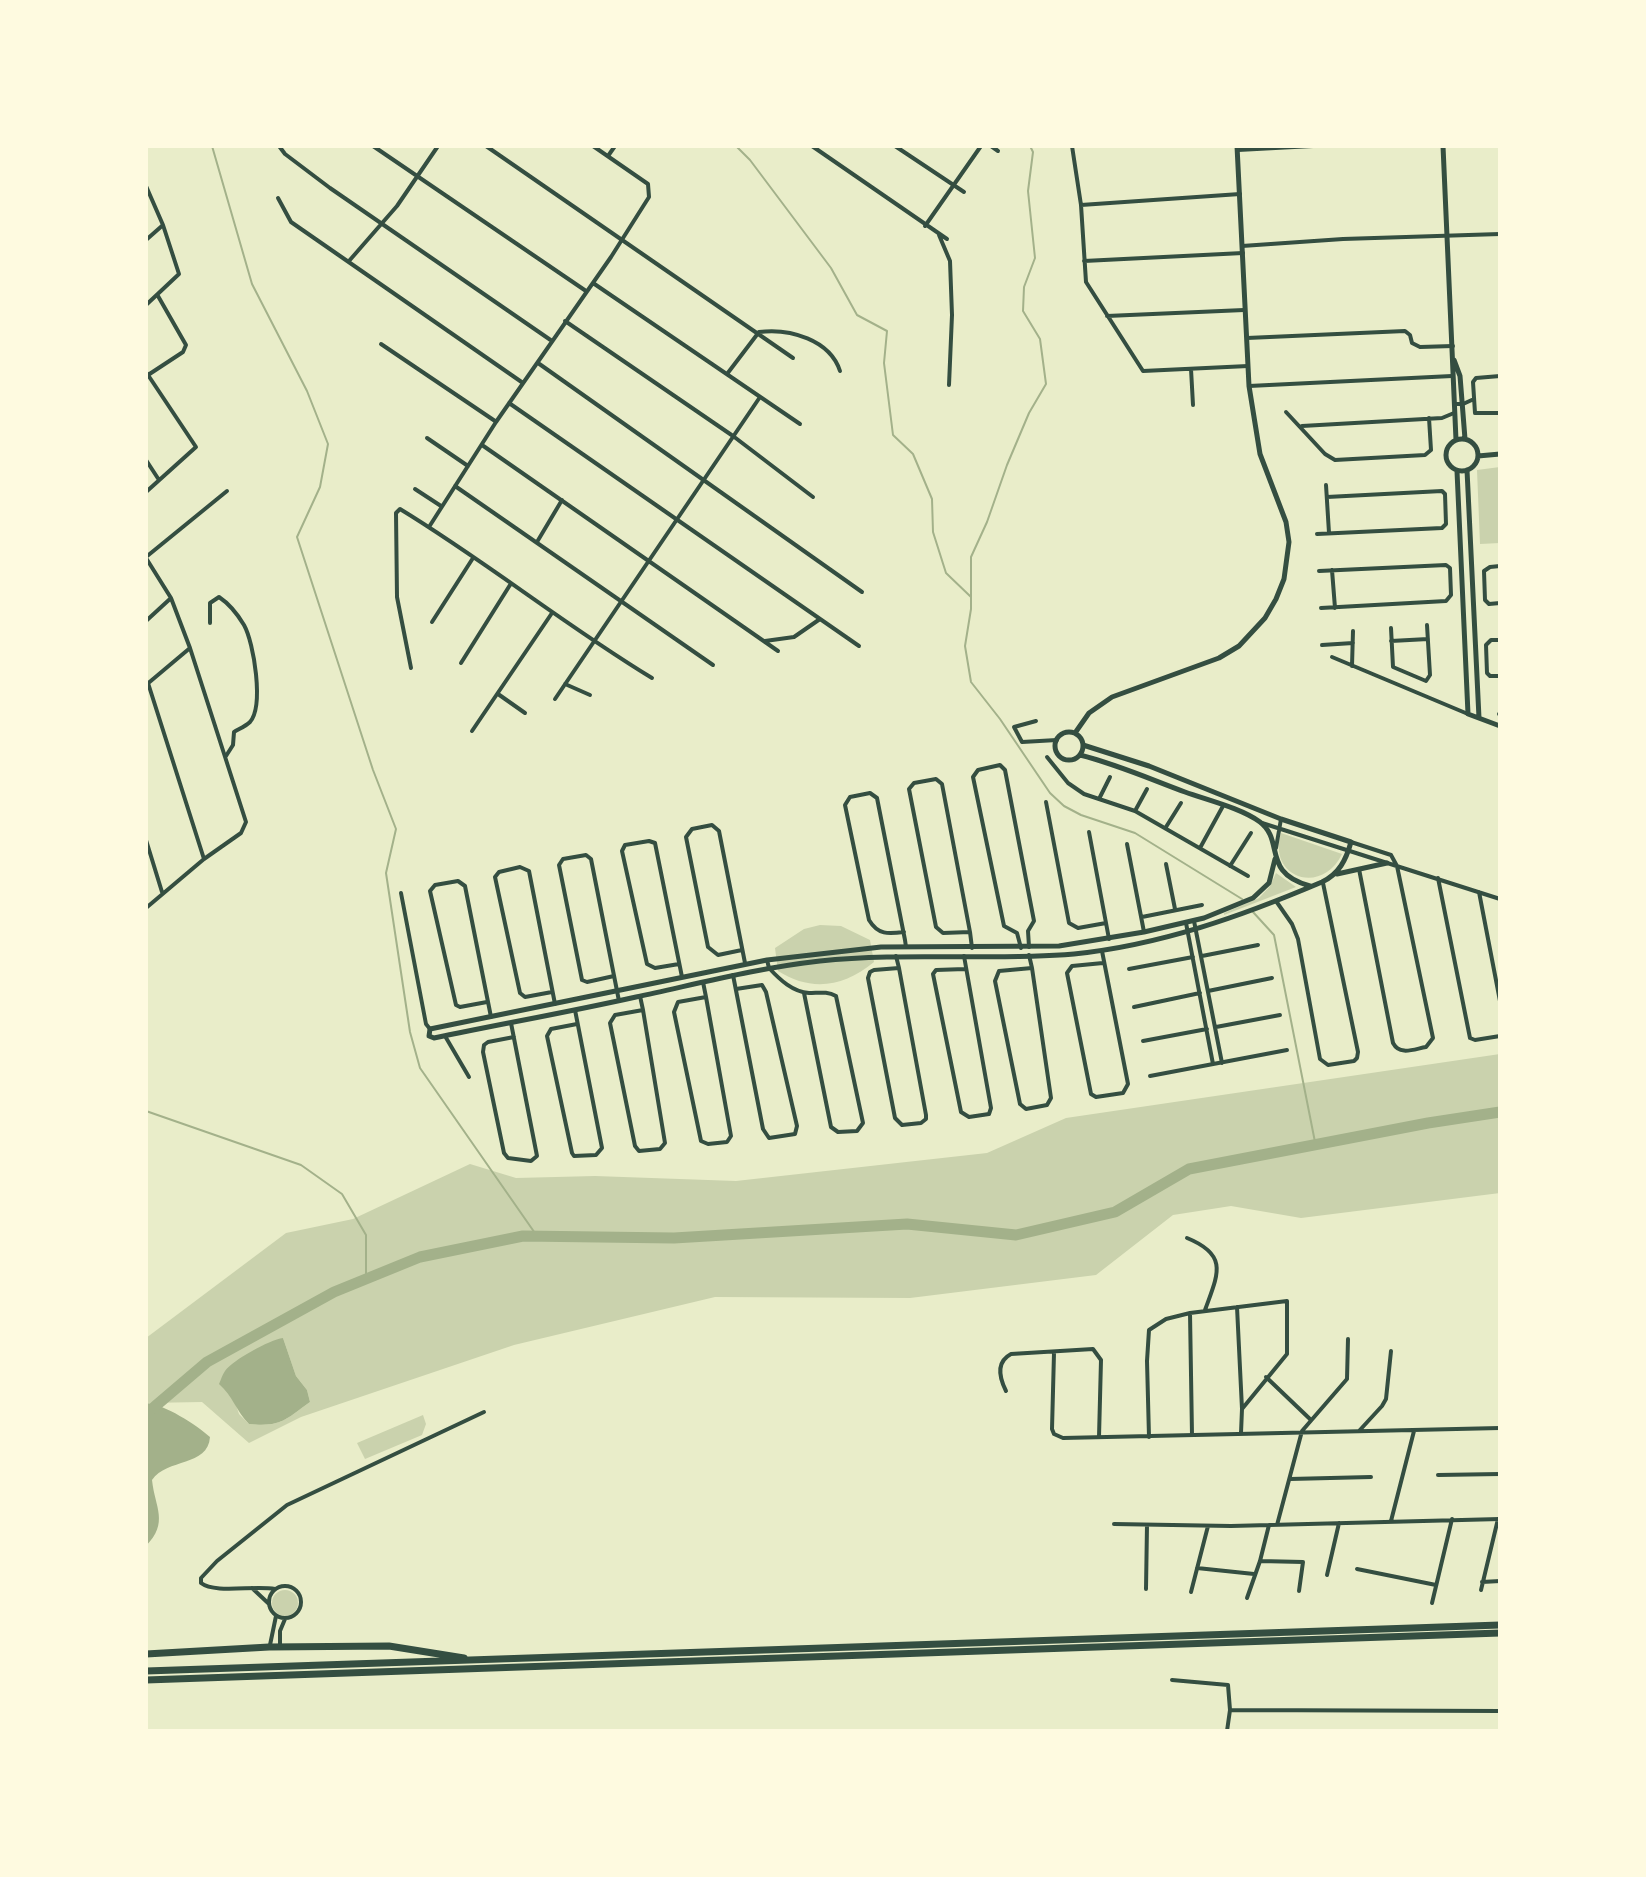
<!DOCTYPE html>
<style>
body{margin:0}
#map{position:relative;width:1646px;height:1877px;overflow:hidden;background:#e9edc9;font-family:"Fira Sans Condensed",sans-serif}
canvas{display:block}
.frame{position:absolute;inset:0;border:148px solid #fefae0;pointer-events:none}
</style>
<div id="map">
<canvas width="1646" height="1877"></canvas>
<div class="frame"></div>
</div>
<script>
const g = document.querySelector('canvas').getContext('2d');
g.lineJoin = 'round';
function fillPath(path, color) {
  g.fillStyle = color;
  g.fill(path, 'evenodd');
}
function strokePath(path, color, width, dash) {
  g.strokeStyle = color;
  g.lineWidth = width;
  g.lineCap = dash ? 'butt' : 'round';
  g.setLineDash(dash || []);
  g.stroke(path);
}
const green = new Path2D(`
 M 1500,467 L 1500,543 L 1480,544 L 1477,470 Z
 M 1281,833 L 1342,854 C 1322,896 1267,878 1281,833 Z
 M 1276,873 L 1296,887 L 1224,915 L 1224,913 L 1259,898 L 1270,886 Z
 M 820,925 L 841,926 L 870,940 L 874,962 C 844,987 811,992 778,971 L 775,948 L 804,929 Z
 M 1500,1054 L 1500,1193 L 1301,1218 L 1231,1206 L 1173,1215 L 1096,1275 L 910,1298 L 715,1297 L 514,1345 L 301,1417 L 249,1443 L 202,1402 L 146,1403 L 146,1338 L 286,1233 L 353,1219 L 470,1164 L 516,1178 L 595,1176 L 736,1181 L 987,1153 L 1066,1118 ZM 283,1338 L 296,1376 L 307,1390 L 310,1402 C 285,1420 281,1427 249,1424 L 239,1414 L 233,1396 Z
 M 423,1415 L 426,1424 L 422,1435 L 365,1459 L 357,1443 Z
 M272 1603a13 13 0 1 1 26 0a13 13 0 1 1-26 0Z`);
const water = new Path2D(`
 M 283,1338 L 296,1376 L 307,1390 L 310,1402 C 285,1420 281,1427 249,1424 C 236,1411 233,1396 219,1384 C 221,1380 222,1375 225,1371 C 233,1360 269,1340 283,1338 Z
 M 146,1403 C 164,1404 197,1425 210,1437 C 208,1467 167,1458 152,1480 C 155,1508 169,1522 146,1546 Z`);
const stream = new Path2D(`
 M 212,146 L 252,284 L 307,391 L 328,444 L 320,487 L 297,537 L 373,770 L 396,829 L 386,873 L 410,1032 L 420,1068 L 537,1236
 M 736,146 L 750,160 L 831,268 L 857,315 L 887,331 L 884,363 L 893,435 L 913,454 L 932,499 L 933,532 L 946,573 L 971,597
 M 1030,146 L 1033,152 L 1028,191 L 1035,258 L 1024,287 L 1023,311 L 1040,339 L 1046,384 L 1029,413 L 1007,465 L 987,522 L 971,557 L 971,609 L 965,646 L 971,682 L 1000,719 L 1050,793 L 1064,806 L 1081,815 L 1135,833 L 1242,899
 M 1253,912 L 1274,935 L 1316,1147
 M 146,1111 L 301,1165 L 342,1194 L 366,1235 L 366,1279`);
const river = new Path2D(`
 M 146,1414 L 207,1362 L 334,1292 L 420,1257 L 523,1236 L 674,1238 L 907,1224 L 1016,1235 L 1115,1212 L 1189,1169 L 1428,1123 L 1500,1112`);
const minor = new Path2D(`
 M 279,146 L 285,154 L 330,188 L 552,341
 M 373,146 L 586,291
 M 486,146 L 793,358
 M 812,146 L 947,239
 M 895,146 L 964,192
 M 991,146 L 998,151
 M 1072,146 L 1081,205 L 1086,282 L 1143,371 L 1248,366
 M 1238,150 L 1313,146
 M 608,156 L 615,146
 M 146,186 L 163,225 L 179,274 L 146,305
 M 278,198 L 291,222 L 523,383
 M 1081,205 L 1240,194
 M 925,226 L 981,146
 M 939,235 L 950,261 L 952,315 L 949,385
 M 146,240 L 163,225
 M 1242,246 L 1343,239 L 1500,234
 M 349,261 L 397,206 L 438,146
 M 1084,261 L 1243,253
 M 593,283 L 800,424
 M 1107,316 L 1244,310
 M 565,321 L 733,436 L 813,497
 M 1247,338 L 1405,331 L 1410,335 L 1412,343 L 1420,347 L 1453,346
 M 381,344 L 495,421
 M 538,363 L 862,592
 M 1191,369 L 1193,405
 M 146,372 L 196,447 L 146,492
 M 727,374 L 759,332 C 790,328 830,340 840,371
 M 148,375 L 183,352 L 186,345 L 158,296
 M 1500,376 L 1476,378 L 1473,382 L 1475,413 L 1500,413
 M 1249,386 L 1452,376
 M 509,403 L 859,646
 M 1454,404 L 1463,404 L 1474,399
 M 1286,412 L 1325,454 L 1335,460 L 1425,455 L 1431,450 L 1429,418
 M 1302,426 L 1442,418 L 1454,413
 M 427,438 L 468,466
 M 482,445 L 778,651
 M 146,460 L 159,480
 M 1326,485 L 1329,533
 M 455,486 L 713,665
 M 415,489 L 441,506
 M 429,527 L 496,422 L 611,257 L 649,197 L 648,184 L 593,146
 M 1317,534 L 1442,528 L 1446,524 L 1445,494 L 1442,491 L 1327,497
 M 537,542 L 562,500
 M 146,557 L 227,491
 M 146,558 L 171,598 L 190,648 L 246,822 L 241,833 L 204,859 L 146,908
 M 1500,566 L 1490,567 L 1484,571 L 1485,600 L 1489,604 L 1500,603
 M 1332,570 L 1335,608
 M 1319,571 L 1446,565 L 1450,568 L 1451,595 L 1446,601 L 1321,608
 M 146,621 L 171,598
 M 432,622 L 473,558
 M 210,623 L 210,603 L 219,597 C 228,603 238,615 244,625 C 254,643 264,706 250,722 C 246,726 239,729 234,732 L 233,745 L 226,756
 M 1391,628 L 1393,667 L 1426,681 L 1430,675 L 1427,625
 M 1500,640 L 1491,640 L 1486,645 L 1487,673 L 1490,676 L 1500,676
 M 765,641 L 794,637 L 820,619
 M 1391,641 L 1428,639
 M 1322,645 L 1353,643
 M 1332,657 L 1468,714
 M 461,663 L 510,585
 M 1352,666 L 1353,631
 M 411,668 L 397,597 L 396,513 L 400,509 C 487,562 566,626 652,678
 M 148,683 L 204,859
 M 565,684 L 590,695
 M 146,685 L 190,648
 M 498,694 L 525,713
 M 555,699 L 760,397
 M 1499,714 L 1500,714
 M 1036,721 L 1014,727 L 1022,742 L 1057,740
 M 472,731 L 552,613
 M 1047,757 L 1068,783 L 1084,794 L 1135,811 L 1248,876
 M 1099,799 L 1110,777
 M 1046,802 L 1069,923 L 1078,928 L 1106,923
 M 1135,811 L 1147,789
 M 1262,823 L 1500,899
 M 1166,827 L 1181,803
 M 1089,832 L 1109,939
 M 146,840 L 162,892
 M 1351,842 L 1391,855 L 1397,866 L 1433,1038 L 1426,1047 C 1414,1049 1400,1056 1393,1043 L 1359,869
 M 1127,844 L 1144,932
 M 1200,848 L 1223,806
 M 1276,848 L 1281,819
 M 1166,864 L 1175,909
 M 1230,866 L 1251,833
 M 1438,878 L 1470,1038 L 1475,1040 L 1500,1036
 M 1479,892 L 1500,1001
 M 401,893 L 426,1024 L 430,1029
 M 1276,901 L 1292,924 L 1298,939 L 1320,1059 L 1328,1065 L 1354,1061 L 1357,1058 L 1358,1052 L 1323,883
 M 1142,917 L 1202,905
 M 1194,921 L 1222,1063
 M 1186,923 L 1213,1064
 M 904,932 C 888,934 878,935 869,920 L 845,805 L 850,797 L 870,793 L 877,798 L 905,940 L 906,947
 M 970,932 L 943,933 L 936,927 L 909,789 L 914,783 L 936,779 L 942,784 L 970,932 L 972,948
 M 1021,948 L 1017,933 L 1004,926 L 973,777 L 978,770 L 1000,765 L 1005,770 L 1034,921 L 1028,931 L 1029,947
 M 742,950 L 718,955 L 708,947 L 686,837 L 692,829 L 712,825 L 719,831 L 745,963
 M 1102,951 L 1128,1084 L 1123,1093 L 1096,1097 L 1091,1094 L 1067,973 L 1072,966 L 1103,963
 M 1029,955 L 1032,968 L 1051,1098 L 1047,1105 L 1026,1109 L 1020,1104 L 995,981 L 999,971 L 1032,968
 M 896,956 L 899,968 L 926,1115 L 926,1119 L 921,1123 L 902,1125 L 895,1118 L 868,978 L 870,972 L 874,970 L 899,968
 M 964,956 L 991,1108 L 989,1114 L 969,1117 L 961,1112 L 933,974 L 936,970 L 965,969
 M 1202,956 L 1258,945
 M 767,960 L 769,968 C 780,980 793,992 809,993 C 819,993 827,991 836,996 L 863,1123 L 857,1131 L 838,1132 L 831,1127 L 804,993
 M 679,964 L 655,968 L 647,964 L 622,851 L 625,845 L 649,841 L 655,843 L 682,977
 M 1129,969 L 1193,957
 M 733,975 L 763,1129 L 769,1138 L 795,1134 L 797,1126 L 766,992 L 762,985 L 736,989
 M 614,976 L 587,982 L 582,980 L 559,865 L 563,859 L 586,855 L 591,859 L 619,1001
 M 703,982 L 706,997 L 731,1136 L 727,1142 L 708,1144 L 701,1141 L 674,1012 L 678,1002 L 706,997
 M 1208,991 L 1272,978
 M 552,992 L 525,997 L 520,993 L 495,877 L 499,872 L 520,867 L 529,871 L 555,1004
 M 640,996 L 643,1010 L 665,1143 L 660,1149 L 639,1151 L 635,1146 L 610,1023 L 615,1015 L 643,1010
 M 487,1002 L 460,1007 L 456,1005 L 430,891 L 435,885 L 458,881 L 465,886 L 491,1017
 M 1134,1007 L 1200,993
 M 575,1010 L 602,1148 L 596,1155 L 574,1156 L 572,1153 L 547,1036 L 551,1029 L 577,1024
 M 511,1023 L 537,1156 L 531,1161 L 508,1158 L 504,1153 L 483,1052 L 484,1045 L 488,1042 L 514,1037
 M 1216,1027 L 1280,1015
 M 445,1036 L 469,1077
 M 1143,1041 L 1207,1029
 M 1150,1076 L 1287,1050
 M 1187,1238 C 1229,1255 1218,1274 1205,1310
 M 1237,1307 L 1242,1409 L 1241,1433
 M 1190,1313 L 1192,1435
 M 1054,1353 L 1052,1429 L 1054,1434 L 1063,1438 L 1500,1428
 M 1266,1377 L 1311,1420
 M 1006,1391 C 999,1377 996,1362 1011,1354 L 1093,1349 L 1101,1360 L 1099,1437
 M 1359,1431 L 1382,1406 L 1386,1399 L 1391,1351
 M 1149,1437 L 1147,1361 L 1149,1330 L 1166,1319 L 1190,1313 L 1287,1301 L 1287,1354 L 1242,1409
 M 1438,1475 L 1500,1474
 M 1290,1479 L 1371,1477
 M 1391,1521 L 1414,1431
 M 1114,1524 L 1231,1526 L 1500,1519
 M 1277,1525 L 1302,1431 L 1347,1379 L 1348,1339
 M 1260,1561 L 1303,1562 L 1299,1591
 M 1197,1568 L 1254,1574
 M 1357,1569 L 1436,1585
 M 1327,1575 L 1339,1523
 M 1482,1582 L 1500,1581
 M269 1602a16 16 0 1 1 32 0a16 16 0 1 1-32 0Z
 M 252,1588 L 268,1603
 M 275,1589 C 255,1585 215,1594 201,1583 L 201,1578 L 217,1561 L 287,1505 L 484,1412
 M 1146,1589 L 1147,1525
 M 1481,1590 L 1498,1519
 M 1191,1592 L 1208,1526
 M 1247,1598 L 1260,1561 L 1269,1525
 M 1432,1603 L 1452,1519
 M 270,1645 L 276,1616
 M 280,1647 L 280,1631 L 285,1619
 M 1172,1680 L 1228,1685 L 1230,1710 L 1227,1731
 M 1230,1710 L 1500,1711`);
const tertiary = new Path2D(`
 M 1443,146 L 1456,440
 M 1454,360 L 1460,376 L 1465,439
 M1446 455a16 16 0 1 1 32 0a16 16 0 1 1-32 0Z
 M 1478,456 L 1500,454
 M 1467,470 L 1479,718
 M 1457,471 L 1468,714 L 1500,726
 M1055 746a14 14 0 1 1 28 0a14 14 0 1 1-28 0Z
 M 1075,733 L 1089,713 L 1112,697 L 1219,658 L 1239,646 L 1265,618 L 1276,599 L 1284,579 L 1289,542 L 1286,522 L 1260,454 L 1249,386 L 1237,146
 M 1083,745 L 1149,766 L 1281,819 L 1351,842 C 1346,860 1339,874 1322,882 C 1242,916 1161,945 1074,954 C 989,961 904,952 820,961 C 757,968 697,984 636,997 C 569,1012 501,1024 434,1038 L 429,1036 L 430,1029 L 767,960 L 881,947 L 1059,946 L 1144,932 L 1204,918 L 1253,898 L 1269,883 L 1275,859
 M 1080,755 C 1116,764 1150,779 1185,792 C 1207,800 1241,808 1260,822 C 1285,841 1261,873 1310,886
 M 1337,874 L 1387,863`);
const motorway = new Path2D(`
 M 146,1654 L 269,1647 L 389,1646 L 464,1658
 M 146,1671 L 1500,1625
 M 146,1680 L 1500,1633`);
fillPath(green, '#cad2ad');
fillPath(water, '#a3b18a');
strokePath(stream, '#a3b18a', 2);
strokePath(river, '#a3b18a', 11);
strokePath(minor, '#344e41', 4);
strokePath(tertiary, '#344e41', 5);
strokePath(motorway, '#344e41', 7);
</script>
